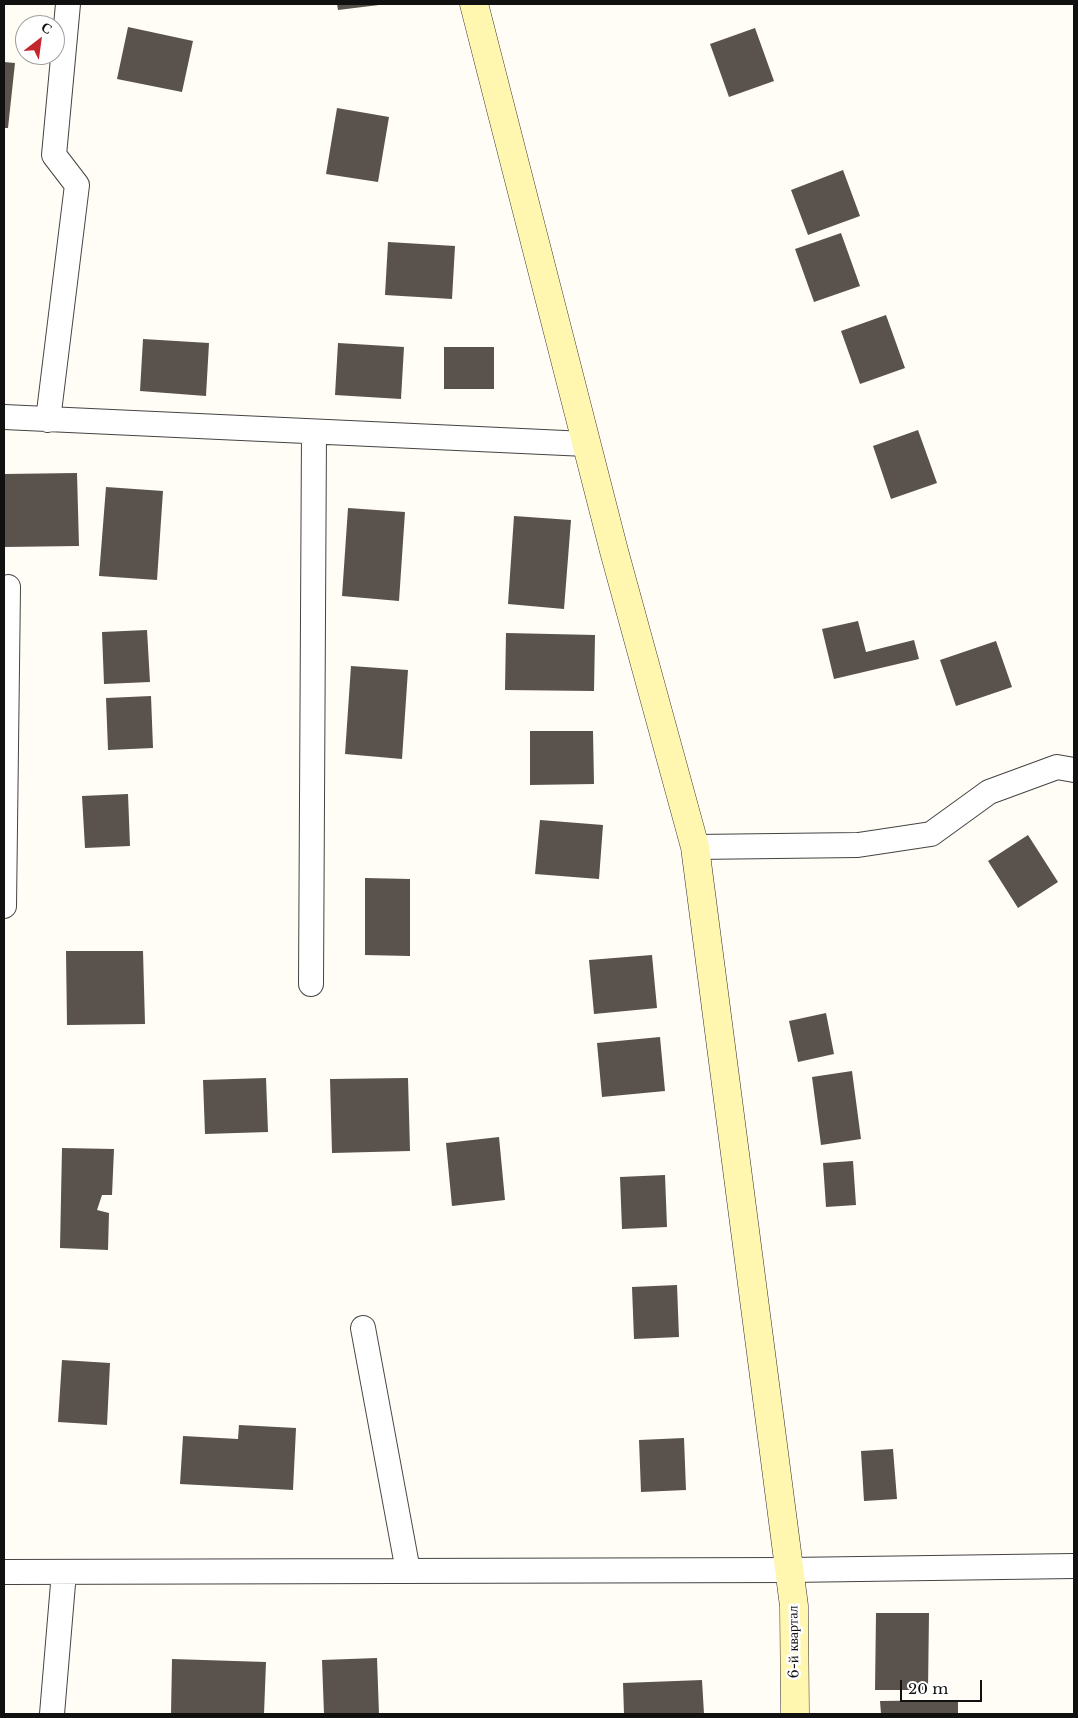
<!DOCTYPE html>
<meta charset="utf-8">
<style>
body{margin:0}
#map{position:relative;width:1078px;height:1718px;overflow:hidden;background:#fffdf5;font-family:"Libre Baskerville",serif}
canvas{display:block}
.frame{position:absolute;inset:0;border:5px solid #111;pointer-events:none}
.north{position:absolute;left:15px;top:15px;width:50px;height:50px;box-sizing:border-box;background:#fff;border:1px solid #a0a0a0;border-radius:50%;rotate:30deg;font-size:14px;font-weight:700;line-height:20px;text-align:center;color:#111}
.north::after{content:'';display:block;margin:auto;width:18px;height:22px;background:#c4262e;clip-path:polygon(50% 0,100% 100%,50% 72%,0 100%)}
.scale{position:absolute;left:900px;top:1680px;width:82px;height:22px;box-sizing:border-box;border:2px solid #111;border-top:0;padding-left:6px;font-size:15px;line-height:18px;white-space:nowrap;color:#111;-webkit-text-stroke:4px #fff;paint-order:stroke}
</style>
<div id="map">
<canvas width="1078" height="1718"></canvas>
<div class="frame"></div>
<div class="north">С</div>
<div class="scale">20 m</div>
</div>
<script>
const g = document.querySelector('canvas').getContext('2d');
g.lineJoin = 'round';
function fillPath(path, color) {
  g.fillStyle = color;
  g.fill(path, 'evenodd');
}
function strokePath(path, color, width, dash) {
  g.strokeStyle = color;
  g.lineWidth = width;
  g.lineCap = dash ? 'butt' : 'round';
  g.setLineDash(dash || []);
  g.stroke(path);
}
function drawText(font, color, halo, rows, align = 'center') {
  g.font = font + ' "Libre Baskerville",serif';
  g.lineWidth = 5;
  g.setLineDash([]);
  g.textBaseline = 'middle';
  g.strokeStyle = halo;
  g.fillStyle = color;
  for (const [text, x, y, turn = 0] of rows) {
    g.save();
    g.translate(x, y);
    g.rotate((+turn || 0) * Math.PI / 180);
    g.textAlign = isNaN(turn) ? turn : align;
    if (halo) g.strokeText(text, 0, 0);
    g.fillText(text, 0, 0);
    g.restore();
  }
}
const building = new Path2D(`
 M 337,4 L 379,4 L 379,5 L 338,10 Z
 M 128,27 L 193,41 L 182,92 L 117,79 Z
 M 755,28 L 774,81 L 729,97 L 710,44 Z
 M 4,62 L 15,63 L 8,128 L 4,128 Z
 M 337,108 L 389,117 L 378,182 L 326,174 Z
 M 843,170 L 860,216 L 808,235 L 791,190 Z
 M 841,233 L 860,286 L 814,302 L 795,249 Z
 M 388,242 L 455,246 L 452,299 L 385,295 Z
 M 886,315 L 905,368 L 860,384 L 841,331 Z
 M 143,339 L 209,343 L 206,396 L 140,391 Z
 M 338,343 L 404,347 L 401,399 L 335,395 Z
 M 444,347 L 494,347 L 494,389 L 444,389 Z
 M 918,430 L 937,483 L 891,499 L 873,446 Z
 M 77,473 L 79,546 L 4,547 L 4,474 Z
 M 106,487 L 163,491 L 157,580 L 99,576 Z
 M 348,508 L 405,512 L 399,601 L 342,596 Z
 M 514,516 L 571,520 L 564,609 L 508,604 Z
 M 858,621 L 866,652 L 914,640 L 919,659 L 834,679 L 822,629 Z
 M 147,630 L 150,682 L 104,684 L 102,632 Z
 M 506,633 L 595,635 L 594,691 L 505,690 Z
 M 996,641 L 1012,687 L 956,706 L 940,660 Z
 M 351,666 L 408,670 L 402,759 L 345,754 Z
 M 151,696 L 153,748 L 108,750 L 106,698 Z
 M 530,731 L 593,731 L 594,784 L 530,785 Z
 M 128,794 L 130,846 L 85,848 L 82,796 Z
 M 540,820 L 603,825 L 599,879 L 535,874 Z
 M 1028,835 L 1058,882 L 1018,908 L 988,861 Z
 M 365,878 L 410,879 L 410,956 L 365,955 Z
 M 66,951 L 143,951 L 145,1024 L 67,1025 Z
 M 652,955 L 657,1008 L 594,1014 L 589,960 Z
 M 826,1013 L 834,1054 L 798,1062 L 789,1021 Z
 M 660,1037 L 665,1091 L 602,1097 L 597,1043 Z
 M 852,1071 L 861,1139 L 821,1145 L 812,1077 Z
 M 266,1078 L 268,1132 L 205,1134 L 203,1080 Z
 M 408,1078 L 410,1151 L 332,1153 L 330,1079 Z
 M 499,1137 L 505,1200 L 452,1206 L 446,1143 Z
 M 62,1148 L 114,1149 L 112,1195 L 102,1195 L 97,1210 L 109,1213 L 108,1250 L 60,1248 Z
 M 853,1161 L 856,1205 L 826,1207 L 823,1163 Z
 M 665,1175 L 667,1227 L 622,1229 L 620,1177 Z
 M 677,1285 L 679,1337 L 634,1339 L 632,1287 Z
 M 62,1360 L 110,1363 L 107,1425 L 58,1422 Z
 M 239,1425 L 296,1428 L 293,1490 L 180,1484 L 183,1436 L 238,1439 Z
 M 684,1438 L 686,1490 L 641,1492 L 639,1440 Z
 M 893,1449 L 897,1499 L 864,1501 L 861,1451 Z
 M 876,1613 L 929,1613 L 928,1690 L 875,1690 Z
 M 377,1658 L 379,1714 L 324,1714 L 322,1660 Z
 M 172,1659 L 266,1662 L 264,1714 L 171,1714 Z
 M 702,1680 L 704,1714 L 624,1714 L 623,1683 Z
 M 958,1700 L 958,1714 L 881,1714 L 880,1701 Z`);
const street = new Path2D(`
 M 4,417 L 586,444
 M 48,420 L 77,185 L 54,155 L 68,4
 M 695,847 L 858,845 L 931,834 L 989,792 L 1057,767 L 1074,770
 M 4,906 L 8,587
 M 311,984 L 314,432
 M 363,1328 L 408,1571
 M 4,1572 L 789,1570 L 1074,1566
 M 52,1714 L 64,1572`);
const secondary = new Path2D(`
 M 474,4 L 614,551 L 695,847 L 794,1606 L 795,1714`);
const streetNames = [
 ["6-й квартал",794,1642,-91]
];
fillPath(building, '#5a524d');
strokePath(street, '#444', 26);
strokePath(secondary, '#333', 29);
strokePath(street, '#fff', 24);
strokePath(secondary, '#fff6b0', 28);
drawText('14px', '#111', '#fff', streetNames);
</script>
